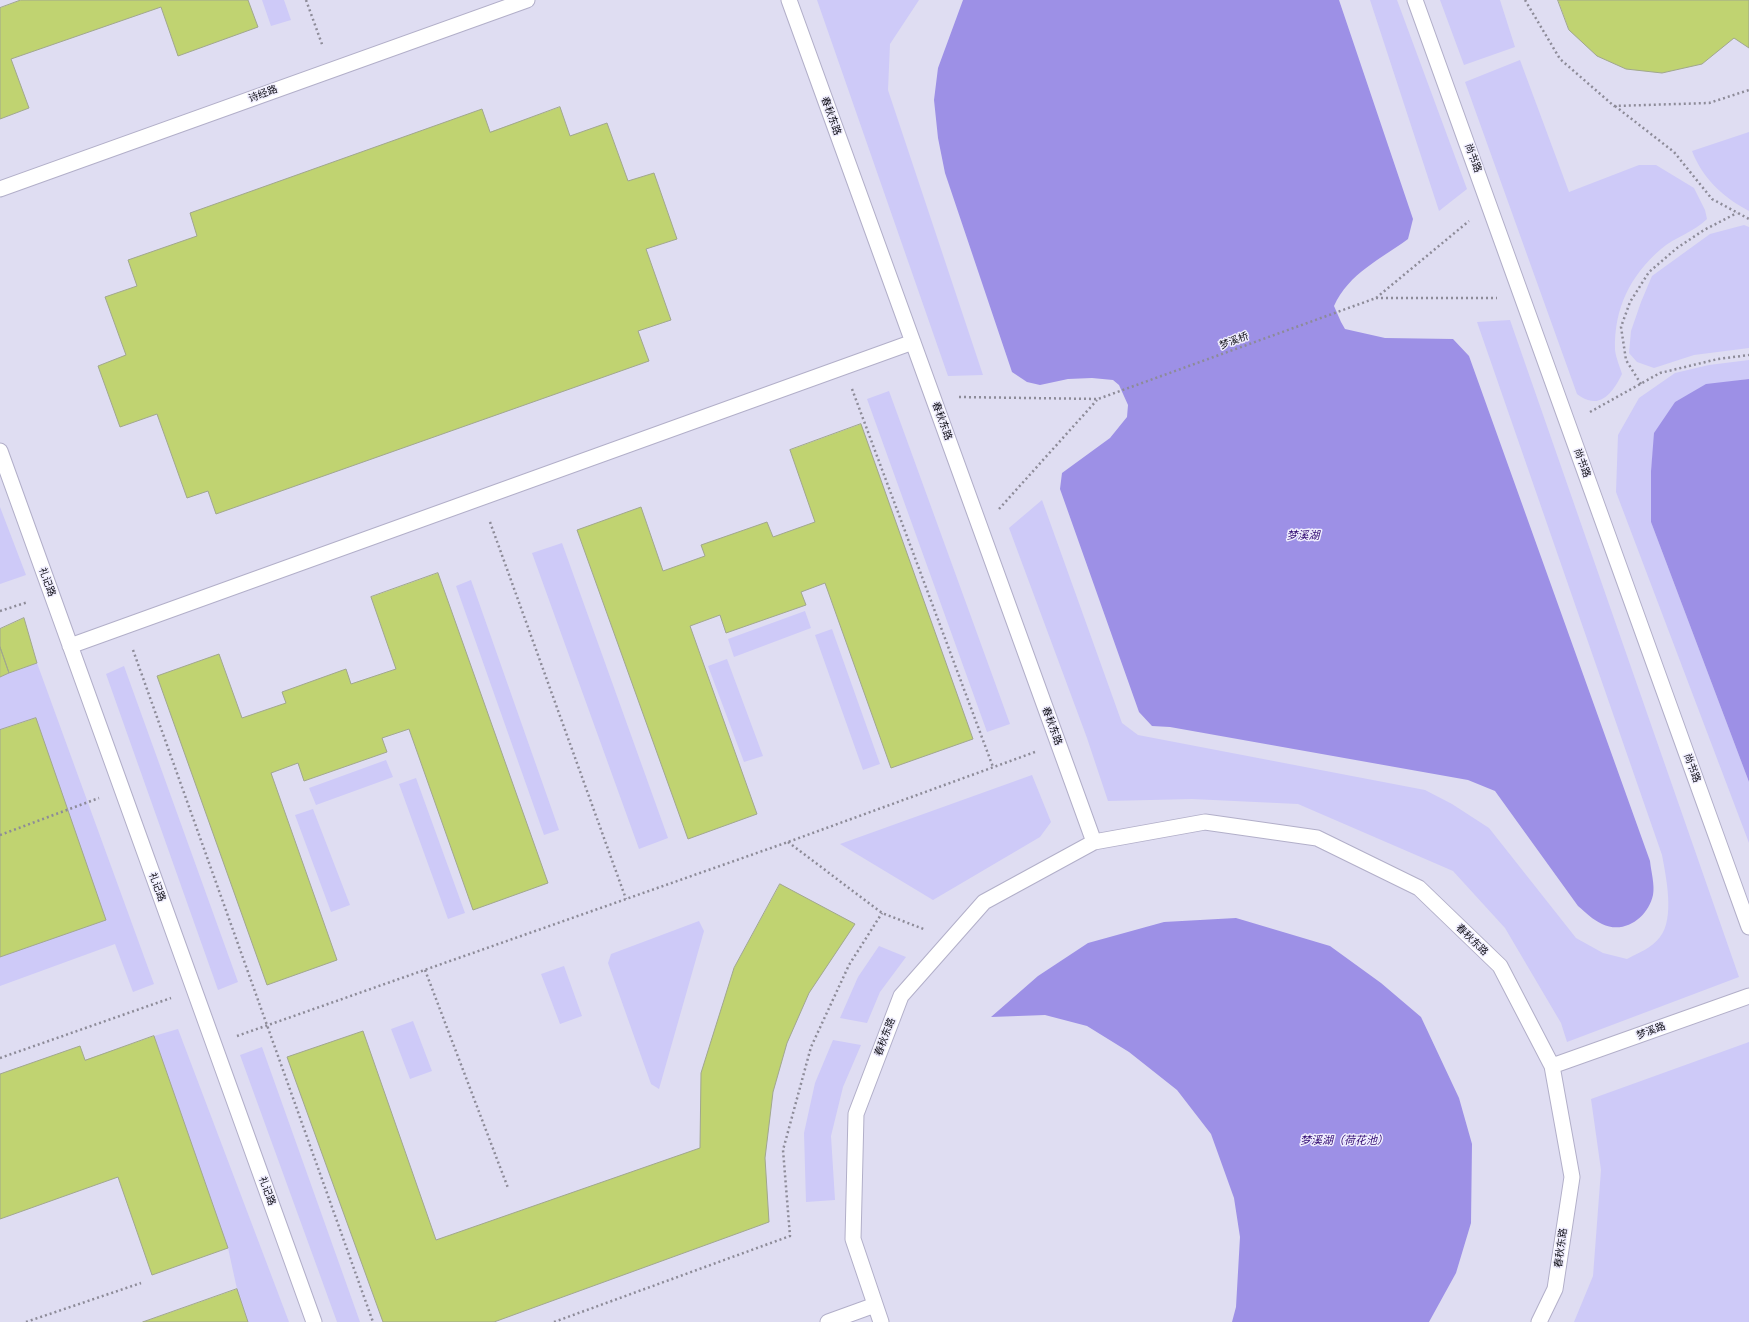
<!DOCTYPE html>
<meta charset="utf-8">
<style>
body{margin:0}
canvas{display:block;background:#f0eefe}
</style>
<canvas width="1749" height="1322"></canvas>
<script>
const g = document.querySelector('canvas').getContext('2d');
g.lineJoin = 'round';
function fillPath(path, color) {
  g.fillStyle = color;
  g.fill(path, 'evenodd');
}
function strokePath(path, color, width, dash) {
  g.strokeStyle = color;
  g.lineWidth = width;
  g.lineCap = dash ? 'butt' : 'round';
  g.setLineDash(dash || []);
  g.stroke(path);
}
function drawText(font, color, halo, rows, align = 'center') {
  g.font = font + ' Quicksand,"Noto Sans SC",sans-serif';
  g.lineWidth = 3;
  g.setLineDash([]);
  g.textBaseline = 'middle';
  g.strokeStyle = halo;
  g.fillStyle = color;
  for (const [text, x, y, turn = 0] of rows) {
    g.save();
    g.translate(x, y);
    g.rotate((+turn || 0) * Math.PI / 180);
    g.textAlign = isNaN(turn) ? turn : align;
    if (halo) g.strokeText(text, 0, 0);
    g.fillText(text, 0, 0);
    g.restore();
  }
}
const built = new Path2D(`
 M 0,0 L 1749,0 L 1749,1322 L 0,1322 Z`);
const green = new Path2D(`
 M 262,0 L 284,0 L 291,20 L 271,26 Z
 M 817,0 L 919,0 L 890,44 L 888,90 L 983,375 L 948,376 Z
 M 1370,0 L 1397,0 L 1467,189 L 1439,211 Z
 M 1440,0 L 1500,0 L 1515,47 L 1464,65 Z
 M 1520,60 L 1569,192 L 1639,165 L 1656,165 L 1694,188 L 1705,210 L 1707,219 C 1694,232 1675,237 1661,249 C 1630,276 1614,308 1615,350 C 1616,358 1620,367 1622,374 C 1616,386 1605,406 1588,400 C 1584,399 1580,396 1577,394 L 1465,82 Z
 M 1749,132 L 1749,211 C 1723,197 1703,179 1692,151 Z
 M 1744,225 L 1749,227 L 1749,348 L 1694,355 L 1654,368 L 1637,362 L 1629,353 L 1631,331 L 1641,302 L 1652,276 L 1710,234 Z
 M 1510,320 L 1739,977 L 1567,1042 L 1561,1023 L 1505,928 L 1453,871 L 1298,804 L 1192,799 L 1108,801 L 1087,738 L 1009,528 L 1042,500 L 1122,723 L 1138,735 L 1425,790 L 1452,804 L 1489,828 L 1576,938 L 1603,953 L 1627,959 C 1638,953 1652,948 1660,937 C 1675,918 1666,877 1662,855 L 1477,322 Z
 M 1749,360 L 1749,379 L 1706,385 L 1675,402 L 1655,433 L 1651,471 L 1651,522 L 1749,782 L 1749,843 L 1616,492 L 1618,435 L 1639,398 L 1675,373 L 1709,365 Z
 M 889,391 L 1010,724 L 987,732 L 867,399 Z
 M 0,507 L 26,575 L 0,584 Z
 M 562,543 L 668,838 L 639,849 L 532,553 Z
 M 471,580 L 559,830 L 544,835 L 456,586 Z
 M 805,611 L 811,628 L 734,657 L 728,639 Z
 M 832,629 L 880,764 L 863,770 L 815,635 Z
 M 727,659 L 763,756 L 744,762 L 708,666 Z
 M 37,663 L 154,984 L 133,992 L 115,944 L 0,986 L 0,677 Z
 M 124,666 L 238,982 L 218,990 L 106,674 Z
 M 386,760 L 393,777 L 316,805 L 309,788 Z
 M 1032,775 L 1051,822 L 1040,837 L 933,900 L 840,844 Z
 M 416,778 L 465,913 L 448,919 L 399,784 Z
 M 313,809 L 350,905 L 331,912 L 295,815 Z
 M 699,921 L 704,931 L 659,1089 L 651,1084 L 608,963 L 611,954 Z
 M 879,946 L 906,957 L 880,992 L 867,1023 L 840,1018 L 858,977 Z
 M 564,966 L 582,1016 L 560,1024 L 541,974 Z
 M 413,1021 L 432,1071 L 410,1079 L 391,1029 Z
 M 178,1029 L 289,1322 L 248,1322 L 237,1289 L 228,1248 L 154,1036 Z
 M 833,1040 L 861,1045 L 843,1087 L 831,1136 L 835,1200 L 806,1202 L 804,1133 L 815,1083 Z
 M 1749,1042 L 1749,1322 L 1574,1322 L 1593,1276 L 1601,1170 L 1591,1099 Z
 M 262,1047 L 360,1322 L 337,1322 L 240,1055 Z`);
const water = new Path2D(`
 M 963,0 L 1339,0 L 1413,219 L 1408,239 C 1381,259 1349,273 1334,306 L 1341,322 L 1345,329 L 1385,338 L 1453,339 L 1469,356 L 1650,861 C 1651,871 1655,885 1653,895 C 1648,917 1625,935 1602,924 C 1593,920 1585,912 1578,906 L 1495,791 L 1468,780 L 1170,727 L 1152,726 L 1139,712 L 1060,489 L 1062,473 L 1110,438 L 1127,417 L 1128,405 L 1119,385 L 1113,380 L 1092,378 L 1068,379 L 1040,385 L 1027,382 L 1012,372 L 945,173 L 938,138 L 934,100 L 938,68 Z
 M 1749,379 L 1749,782 L 1651,522 L 1651,471 L 1654,433 L 1675,402 L 1706,384 Z
 M 1236,918 L 1330,946 L 1381,983 L 1421,1017 L 1459,1098 L 1472,1144 L 1471,1223 L 1456,1273 L 1429,1322 L 1232,1322 L 1236,1307 L 1240,1237 L 1234,1198 L 1211,1134 L 1177,1090 L 1129,1052 L 1087,1026 L 1045,1015 L 991,1017 L 1038,976 L 1088,943 L 1164,922 Z`);
const building = new Path2D(`
 M 21,0 L 248,0 L 258,27 L 178,56 L 161,7 L 11,59 L 29,108 L 0,119 L 0,8 Z
 M 1558,0 L 1749,0 L 1749,48 L 1734,38 L 1702,64 L 1662,73 L 1626,69 L 1597,56 L 1569,30 Z
 M 560,107 L 570,136 L 607,123 L 628,181 L 654,173 L 677,239 L 646,249 L 671,320 L 638,331 L 649,361 L 216,514 L 208,491 L 187,498 L 157,414 L 120,427 L 98,366 L 126,355 L 105,297 L 137,286 L 128,260 L 197,236 L 190,213 L 482,109 L 490,132 Z
 M 861,424 L 973,739 L 891,768 L 825,583 L 801,592 L 806,605 L 726,633 L 720,615 L 690,626 L 757,814 L 688,839 L 577,530 L 641,507 L 663,571 L 705,556 L 701,545 L 767,522 L 773,537 L 815,522 L 790,450 Z
 M 438,573 L 548,883 L 473,910 L 409,729 L 382,738 L 387,752 L 304,781 L 298,763 L 271,773 L 337,960 L 267,985 L 157,676 L 219,654 L 242,718 L 286,703 L 282,692 L 346,669 L 351,684 L 396,669 L 371,597 Z
 M 24,618 L 37,663 L 9,673 L 0,647 L 0,629 Z
 M 0,647 L 9,673 L 0,677 Z
 M 36,718 L 106,920 L 0,957 L 0,730 Z
 M 780,884 L 855,924 L 809,993 L 787,1043 L 773,1092 L 765,1158 L 769,1222 L 494,1322 L 383,1322 L 287,1057 L 363,1031 L 436,1240 L 700,1148 L 701,1073 L 734,968 Z
 M 154,1036 L 228,1248 L 152,1275 L 118,1177 L 0,1219 L 0,1074 L 80,1046 L 85,1060 Z
 M 237,1289 L 248,1322 L 143,1322 Z`);
const path = new Path2D(`
 M 306,0 L 323,47
 M 1525,0 L 1560,59 L 1614,106 L 1709,103 L 1749,90
 M 1615,106 L 1674,152 L 1712,199 L 1749,219
 M 1376,298 L 1497,298
 M 1641,384 L 1626,360 L 1621,327 L 1630,302 L 1649,272 L 1677,248 L 1704,230 L 1737,213
 M 852,389 L 993,767
 M 959,397 L 1098,399 L 1376,298 L 1469,221
 M 1590,412 L 1660,373 L 1718,359 L 1749,355
 M 999,509 L 1097,400
 M 490,522 L 626,899
 M 0,611 L 28,602
 M 133,650 L 373,1322
 M 0,835 L 99,798
 M 788,842 L 882,913 L 926,930
 M 425,970 L 508,1188
 M 237,1036 L 788,842 L 1035,752
 M 0,1058 L 171,998
 M 26,1322 L 141,1283
 M 554,1322 L 790,1236 L 783,1150 L 811,1047 L 849,965 L 882,913`);
const service = new Path2D(`
 M 789,0 L 1094,842
 M 1415,0 L 1749,927
 M 0,189 L 527,0
 M 0,451 L 314,1322
 M 70,646 L 913,342
 M 1552,1066 L 1749,996
 M 828,1322 L 875,1305
 M 881,1322 L 853,1239 L 856,1114 L 901,996 L 984,902 L 1094,842 L 1205,822 L 1317,838 L 1419,888 L 1500,966 L 1552,1066 L 1572,1177 L 1555,1289 L 1539,1322`);
const streetNames = [
 ["诗经路",263,94,-20],
 ["春秋东路",831,116,70],
 ["尚书路",1473,158,70],
 ["梦溪桥",1234,341,-20],
 ["春秋东路",942,421,70],
 ["尚书路",1582,463,70],
 ["礼记路",47,582,70],
 ["春秋东路",1052,726,70],
 ["尚书路",1692,768,70],
 ["礼记路",157,887,70],
 ["春秋东路",1472,940,44],
 ["梦溪路",1651,1031,-20],
 ["春秋东路",885,1037,-69],
 ["礼记路",267,1191,70],
 ["春秋东路",1561,1248,-82]
];
const waterNames = [
 ["梦溪湖",1303,536],
 ["梦溪湖（荷花池）",1344,1141]
];
fillPath(built, '#dfddf2');
fillPath(green, '#cecaf8');
fillPath(water, '#9d90e6');
fillPath(building, '#c0d371');
strokePath(building, '#a1a78e', 1);
strokePath(service, '#b2afc9', 17);
strokePath(path, '#8d8b98', 2.5, [2, 3]);
strokePath(service, '#fff', 15);
drawText('10px', '#0e0d15', '#f0eefe', streetNames);
drawText('italic 11px', '#310a72', '#f0eefe', waterNames);
</script>
